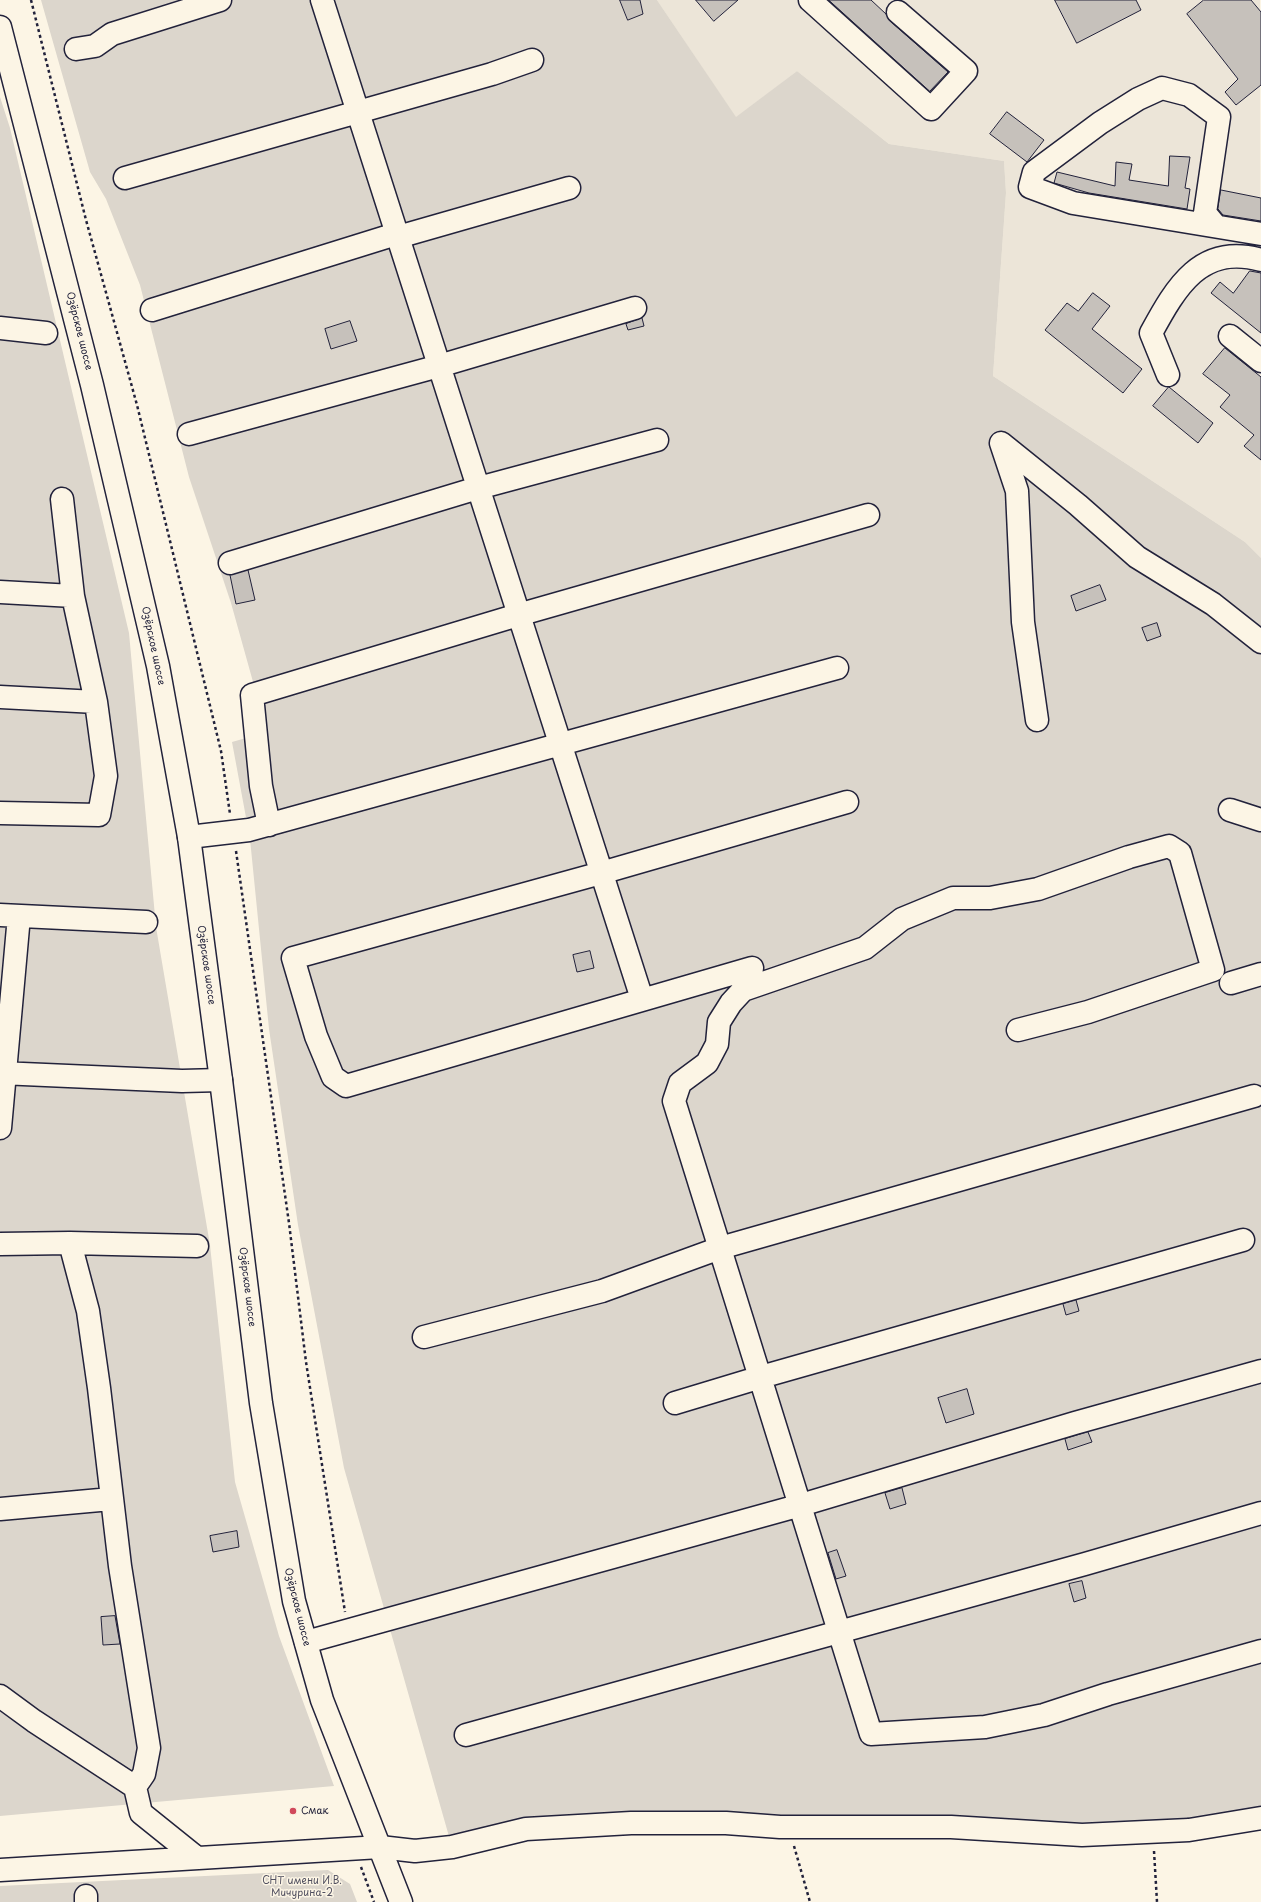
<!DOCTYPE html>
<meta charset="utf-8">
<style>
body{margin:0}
canvas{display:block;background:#fcf5e5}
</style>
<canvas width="1261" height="1902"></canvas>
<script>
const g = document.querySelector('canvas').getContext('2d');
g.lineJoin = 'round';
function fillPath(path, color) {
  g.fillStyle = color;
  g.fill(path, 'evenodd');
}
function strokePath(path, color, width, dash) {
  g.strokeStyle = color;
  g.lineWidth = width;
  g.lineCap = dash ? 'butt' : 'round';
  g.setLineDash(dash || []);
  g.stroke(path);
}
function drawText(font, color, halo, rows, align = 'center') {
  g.font = font + ' "Playpen Sans",sans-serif';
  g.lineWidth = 3;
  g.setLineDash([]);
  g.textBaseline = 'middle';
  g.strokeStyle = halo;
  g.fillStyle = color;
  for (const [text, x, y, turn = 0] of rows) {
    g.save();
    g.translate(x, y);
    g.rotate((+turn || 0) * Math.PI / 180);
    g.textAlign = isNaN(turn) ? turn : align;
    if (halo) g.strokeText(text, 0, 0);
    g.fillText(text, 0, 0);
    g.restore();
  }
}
const built = new Path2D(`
 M 657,0 L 1260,0 L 1261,558 L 1245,542 L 993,376 L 1006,193 L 1004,161 L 889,144 L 797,71 L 736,118 Z`);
const green = new Path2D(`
 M 41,0 L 620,0 L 628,20 L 643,14 L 640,0 L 657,0 L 736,117 L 797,71 L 889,144 L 1004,161 L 1006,193 L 993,376 L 1245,542 L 1261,558 L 1261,1818 L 1189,1830 L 631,1823 L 452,1847 L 344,1468 L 298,1225 L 269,1029 L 250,839 L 232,742 L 267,732 L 231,603 L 189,477 L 140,285 L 106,199 L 90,172 Z
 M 0,97 L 10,128 L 129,633 L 156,927 L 210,1245 L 235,1482 L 279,1636 L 334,1786 L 0,1816 Z
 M 328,1870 L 350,1884 L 357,1902 L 0,1902 L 0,1886 Z`);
const building = new Path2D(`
 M 620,0 L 640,0 L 643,14 L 628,20 Z
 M 696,0 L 738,0 L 714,21 Z
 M 829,0 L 871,0 L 886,14 L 890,21 L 948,72 L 930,91 Z
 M 1055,0 L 1136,0 L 1141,10 L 1077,43 Z
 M 1204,0 L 1251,0 L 1261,12 L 1261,85 L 1236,105 L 1225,92 L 1238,79 L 1187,14 Z
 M 1007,112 L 1044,140 L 1027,162 L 990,134 Z
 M 1170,156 L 1190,157 L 1185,188 L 1190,189 L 1187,209 L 1089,193 L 1054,183 L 1057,172 L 1115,186 L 1116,162 L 1132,164 L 1129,180 L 1168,186 Z
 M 1221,190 L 1261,198 L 1261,221 L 1223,215 L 1218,209 Z
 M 1250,271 L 1261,273 L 1261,333 L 1211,293 L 1220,282 L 1233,293 Z
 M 1093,293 L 1110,306 L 1092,329 L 1142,369 L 1123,393 L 1045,330 L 1067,303 L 1078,311 Z
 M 642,318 L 644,326 L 628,330 L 626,324 Z
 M 350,321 L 357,341 L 331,349 L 325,329 Z
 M 1225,348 L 1261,377 L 1261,460 L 1244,446 L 1254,435 L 1220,407 L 1230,395 L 1203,374 Z
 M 1169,387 L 1213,423 L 1198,443 L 1153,406 Z
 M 248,570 L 255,600 L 236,604 L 230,575 Z
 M 1100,585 L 1106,600 L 1076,611 L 1071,596 Z
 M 1157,623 L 1161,636 L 1147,641 L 1142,628 Z
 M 590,951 L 594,968 L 577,972 L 573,955 Z
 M 1076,1300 L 1079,1311 L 1066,1315 L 1063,1304 Z
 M 967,1389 L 974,1414 L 946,1423 L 938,1398 Z
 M 1088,1432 L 1092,1442 L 1068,1450 L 1065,1439 Z
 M 902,1488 L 906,1504 L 890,1509 L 885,1493 Z
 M 237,1531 L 239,1547 L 213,1552 L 210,1536 Z
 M 837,1550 L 846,1576 L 836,1579 L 828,1553 Z
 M 1082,1581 L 1086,1598 L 1074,1602 L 1069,1584 Z
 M 115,1616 L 120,1644 L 103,1645 L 101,1617 Z`);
const path = new Path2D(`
 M 31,0 L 86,220 L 137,405 L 221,751 L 230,814
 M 236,851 L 289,1223 L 306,1362 L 345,1612
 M 794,1846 L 810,1902
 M 1154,1851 L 1157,1902
 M 361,1867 L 374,1902`);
const minor = new Path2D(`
 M 322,0 L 642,999
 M 810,0 L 931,109 L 966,71 L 898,12
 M 76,49 L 95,46 L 112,34 L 220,0
 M 125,178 L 492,74 L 532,60
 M 1215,225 L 1205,213 L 1219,117 L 1189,95 L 1162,88 L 1138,99 L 1100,123 L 1034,172 L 1030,187 L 1073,203 L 1261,234
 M 152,310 L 396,234 L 405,235 L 569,188
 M 0,328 L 46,333
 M 1230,336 L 1261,361
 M 1168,375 L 1151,333 C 1176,287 1201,243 1261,260
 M 189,434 L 439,366 L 635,308
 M 230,563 L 471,490 L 657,440
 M 0,592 L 73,596
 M 0,697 L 96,702
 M 1037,720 L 1023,622 L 1017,491 L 1001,443 L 1078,505 L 1137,557 L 1213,604 L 1261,642
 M 1230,810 L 1261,820
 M 0,813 L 99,815 L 106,776 L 96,702 L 73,596 L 62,499
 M 269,825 L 261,786 L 252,695 L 518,615 L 868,515
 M 189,837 L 249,830 L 837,668
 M 0,915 L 146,922
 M 752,968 L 346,1086 L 333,1077 L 316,1036 L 293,958 L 601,873 L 847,802
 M 1231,983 L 1261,974
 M 1018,1030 L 1088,1012 L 1213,970 L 1180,853 L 1169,846 L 1129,857 L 1038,889 L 990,898 L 953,898 L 902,919 L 865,948 L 743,990 L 731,1003 L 719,1022 L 717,1044 L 707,1063 L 680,1083 L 674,1101 L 871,1734 L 985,1727 L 1044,1715 L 1108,1694 L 1261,1651
 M 0,1073 L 182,1081 L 221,1080
 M 0,1128 L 19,916
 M 70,1243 L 88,1311 L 99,1388 L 120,1566 L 149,1748 L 144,1774 L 135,1787
 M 0,1244 L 70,1243 L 197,1246
 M 424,1337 L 602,1291 L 720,1248 L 1254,1096
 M 675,1403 L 761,1377 L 1243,1240
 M 0,1509 L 111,1499
 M 306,1642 L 801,1505 L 1075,1423 L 1261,1371
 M 0,1696 L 34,1721 L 135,1787 L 141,1813 L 197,1858
 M 466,1735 L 1085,1564 L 1261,1513
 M 0,1870 L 380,1847 L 415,1851 L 452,1847 L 526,1829 L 631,1823 L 726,1823 L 780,1827 L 951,1827 L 1082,1835 L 1189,1830 L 1261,1818
 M 86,1896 L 86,1902`);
const major = new Path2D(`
 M 0,27 L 92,385 L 158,666 L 189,837 L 221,1080 L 261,1403 L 294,1601 L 322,1700 L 401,1902`);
const markers = [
 [293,1811,4,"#d1495b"]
];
const streetNames = [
 ["Озёрское шоссе",79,331,76],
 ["Озёрское шоссе",153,646,78],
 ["Озёрское шоссе",206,965,82],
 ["Озёрское шоссе",247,1287,83],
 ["Озёрское шоссе",297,1607,76]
];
const poiNames = [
 ["Смак",301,1811]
];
const parkNames = [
 ["СНТ имени И.В.",302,1881],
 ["Мичурина-2",302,1893]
];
fillPath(built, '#ece5d8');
fillPath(green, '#dcd6cc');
fillPath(building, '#c6c1bb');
strokePath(building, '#22223b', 1);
strokePath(minor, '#22223b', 25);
strokePath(major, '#22223b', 25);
strokePath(path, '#22223b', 2.5, [3, 3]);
strokePath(minor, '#fcf5e5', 22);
strokePath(major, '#fcf5e5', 22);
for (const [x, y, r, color] of markers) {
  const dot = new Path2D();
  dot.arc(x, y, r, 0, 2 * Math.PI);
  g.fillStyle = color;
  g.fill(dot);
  strokePath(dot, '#fcf5e5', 1.5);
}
drawText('10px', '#22223b', '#fcf5e5', streetNames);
drawText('10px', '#22223b', '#fcf5e5', poiNames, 'left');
drawText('10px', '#504f5f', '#fcf5e5', parkNames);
</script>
